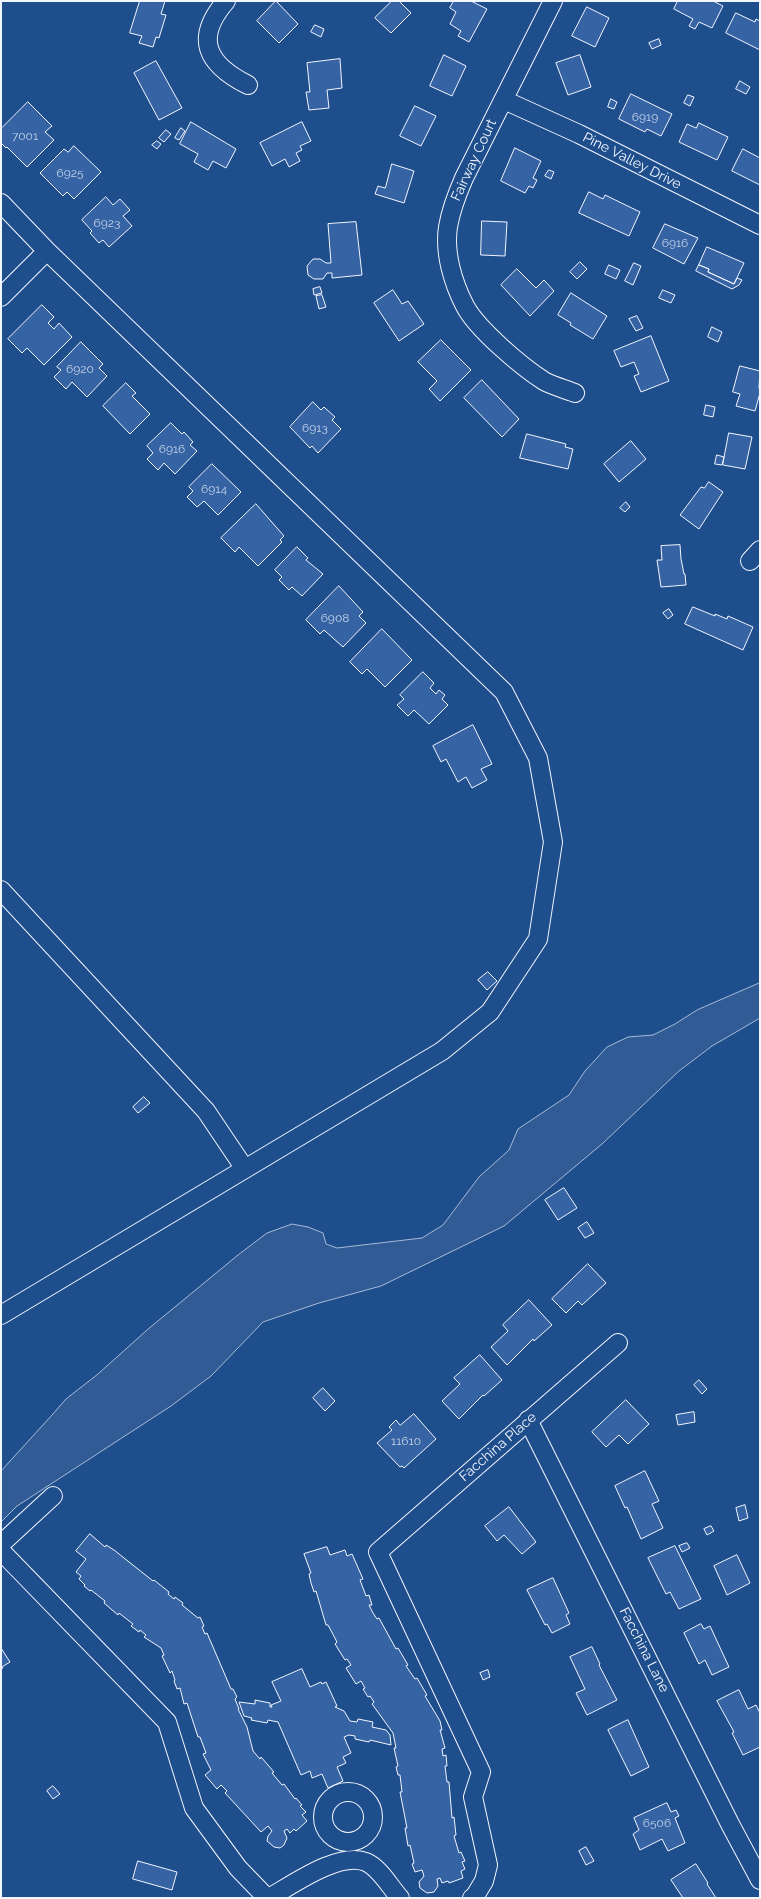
<!DOCTYPE html>
<style>
body{margin:0}
#map{position:relative;width:761px;height:1899px;overflow:hidden;background:#1f4e8c;font-family:Raleway,sans-serif}
canvas{display:block}
.frame{position:absolute;inset:0;border:2px solid #f2f6ff;pointer-events:none}
</style>
<div id="map">
<canvas width="761" height="1899"></canvas>
<div class="frame"></div>
</div>
<script>
const g = document.querySelector('canvas').getContext('2d');
g.lineJoin = 'round';
function fillPath(path, color) {
  g.fillStyle = color;
  g.fill(path, 'evenodd');
}
function strokePath(path, color, width, dash) {
  g.strokeStyle = color;
  g.lineWidth = width;
  g.lineCap = dash ? 'butt' : 'round';
  g.setLineDash(dash || []);
  g.stroke(path);
}
function drawText(font, color, halo, rows, align = 'center') {
  g.font = font + ' Raleway,sans-serif';
  g.lineWidth = 3;
  g.setLineDash([]);
  g.textBaseline = 'middle';
  g.strokeStyle = halo;
  g.fillStyle = color;
  for (const [text, x, y, turn = 0] of rows) {
    g.save();
    g.translate(x, y);
    g.rotate((+turn || 0) * Math.PI / 180);
    g.textAlign = isNaN(turn) ? turn : align;
    if (halo) g.strokeText(text, 0, 0);
    g.fillText(text, 0, 0);
    g.restore();
  }
}
const built = new Path2D(`
 M 760,983 L 760,1018 L 712,1046 L 679,1071 L 602,1144 L 504,1226 L 381,1286 L 319,1303 L 263,1322 L 211,1376 L 171,1406 L 17,1506 L 1,1522 L 1,1471 L 52,1415 L 66,1399 L 98,1374 L 147,1330 L 238,1255 L 267,1233 L 292,1224 L 308,1227 L 323,1233 L 326,1244 L 337,1248 L 422,1238 L 443,1225 L 479,1177 L 509,1150 L 518,1129 L 569,1095 L 585,1071 L 607,1047 L 628,1037 L 653,1035 L 675,1024 L 697,1010 Z`);
const building = new Path2D(`
 M 140,1 L 165,1 L 161,14 L 166,15 L 159,38 L 156,37 L 153,47 L 139,43 L 142,36 L 130,33 Z
 M 276,1 L 298,24 L 279,43 L 257,21 Z
 M 392,1 L 399,1 L 411,13 L 391,33 L 375,18 Z
 M 454,1 L 471,1 L 487,9 L 469,42 L 458,36 L 461,31 L 450,24 L 456,12 L 450,8 Z
 M 678,1 L 713,1 L 723,6 L 712,28 L 699,22 L 695,29 L 689,26 L 693,19 L 674,9 Z
 M 587,7 L 609,18 L 595,47 L 572,36 Z
 M 736,13 L 755,22 L 756,19 L 760,21 L 760,50 L 726,33 Z
 M 315,25 L 324,29 L 321,37 L 311,32 Z
 M 659,39 L 661,45 L 652,49 L 649,43 Z
 M 444,55 L 466,66 L 452,96 L 430,86 Z
 M 580,55 L 591,87 L 568,95 L 556,63 Z
 M 340,59 L 342,88 L 327,90 L 329,108 L 309,110 L 306,92 L 310,92 L 307,63 Z
 M 156,61 L 182,108 L 159,120 L 134,73 Z
 M 740,81 L 750,87 L 746,94 L 736,89 Z
 M 631,94 L 672,114 L 661,136 L 647,129 L 645,132 L 619,119 Z
 M 688,95 L 694,97 L 690,106 L 684,103 Z
 M 611,99 L 617,102 L 614,109 L 608,107 Z
 M 28,102 L 52,126 L 45,132 L 54,140 L 27,167 L 7,147 L 6,148 L 1,143 L 1,129 Z
 M 415,106 L 436,116 L 421,146 L 400,136 Z
 M 191,122 L 236,149 L 226,168 L 213,161 L 208,170 L 194,162 L 198,154 L 180,144 Z
 M 302,122 L 311,141 L 300,146 L 302,150 L 296,153 L 300,161 L 289,167 L 285,159 L 272,166 L 260,143 Z
 M 699,123 L 728,137 L 717,160 L 679,142 L 687,124 L 696,128 Z
 M 181,128 L 185,131 L 179,140 L 175,138 Z
 M 166,130 L 171,134 L 164,142 L 159,138 Z
 M 157,141 L 161,144 L 157,149 L 152,145 Z
 M 74,146 L 101,172 L 74,199 L 67,192 L 63,196 L 40,173 L 64,149 L 68,152 Z
 M 515,148 L 541,161 L 533,178 L 537,180 L 533,188 L 529,186 L 525,193 L 501,181 Z
 M 743,149 L 760,158 L 760,185 L 732,171 Z
 M 392,164 L 414,171 L 404,203 L 375,194 L 378,186 L 385,188 Z
 M 549,170 L 554,172 L 551,179 L 545,176 Z
 M 589,192 L 603,199 L 605,195 L 640,212 L 629,236 L 579,213 Z
 M 106,197 L 113,205 L 120,199 L 130,210 L 123,216 L 132,226 L 109,247 L 103,240 L 99,243 L 90,233 L 92,231 L 82,220 Z
 M 482,221 L 507,222 L 505,256 L 481,255 Z
 M 356,222 L 362,275 L 332,278 L 332,273 L 327,273 L 323,279 L 314,279 L 308,275 L 307,266 L 313,259 L 320,259 L 326,263 L 331,263 L 328,224 Z
 M 665,224 L 698,238 L 684,264 L 653,248 Z
 M 707,247 L 744,263 L 734,284 L 708,272 L 709,269 L 699,265 Z
 M 580,262 L 587,269 L 577,279 L 570,272 Z
 M 634,263 L 641,266 L 633,285 L 625,281 Z
 M 609,265 L 620,270 L 616,279 L 605,274 Z
 M 699,265 L 709,269 L 708,272 L 734,284 L 737,278 L 742,280 L 739,285 L 732,289 L 696,271 Z
 M 517,269 L 536,288 L 544,280 L 554,291 L 530,316 L 501,285 Z
 M 320,287 L 322,293 L 314,295 L 313,289 Z
 M 393,290 L 402,304 L 408,301 L 424,324 L 399,341 L 374,303 Z
 M 663,290 L 675,295 L 671,303 L 659,298 Z
 M 571,293 L 607,316 L 593,339 L 570,325 L 571,323 L 558,315 Z
 M 322,295 L 326,307 L 319,309 L 316,296 Z
 M 42,305 L 54,317 L 48,323 L 54,329 L 59,323 L 72,337 L 44,365 L 27,348 L 22,353 L 8,339 Z
 M 637,316 L 643,328 L 636,331 L 629,319 Z
 M 712,327 L 722,332 L 718,342 L 708,337 Z
 M 651,336 L 669,381 L 641,392 L 634,376 L 639,374 L 634,362 L 621,367 L 614,351 Z
 M 441,340 L 471,370 L 440,401 L 429,389 L 437,381 L 418,362 Z
 M 81,342 L 103,364 L 99,368 L 107,376 L 87,397 L 72,382 L 66,389 L 54,377 L 61,370 L 57,367 Z
 M 740,366 L 760,371 L 759,387 L 760,393 L 755,411 L 736,406 L 740,394 L 733,392 Z
 M 482,380 L 519,419 L 502,437 L 464,398 Z
 M 126,383 L 136,393 L 132,396 L 150,414 L 130,434 L 103,406 Z
 M 313,402 L 321,410 L 324,407 L 335,417 L 332,420 L 341,429 L 318,453 L 312,446 L 310,448 L 290,427 Z
 M 706,405 L 715,407 L 713,417 L 704,415 Z
 M 171,423 L 182,434 L 184,432 L 193,442 L 190,445 L 197,451 L 175,474 L 164,463 L 158,470 L 147,459 L 153,453 L 147,446 Z
 M 729,433 L 752,437 L 745,469 L 723,465 Z
 M 527,434 L 566,444 L 565,447 L 573,449 L 568,469 L 520,458 Z
 M 631,441 L 646,459 L 619,482 L 604,464 Z
 M 717,455 L 724,457 L 722,465 L 715,464 Z
 M 212,464 L 241,492 L 218,515 L 204,501 L 197,507 L 187,497 L 193,491 L 189,487 Z
 M 709,482 L 723,492 L 699,529 L 680,515 L 701,487 L 704,488 Z
 M 626,502 L 630,507 L 625,512 L 620,508 Z
 M 256,504 L 284,536 L 280,540 L 282,542 L 258,566 L 239,547 L 235,552 L 221,538 Z
 M 680,545 L 681,559 L 684,574 L 685,574 L 686,585 L 661,587 L 657,560 L 662,560 L 661,546 Z
 M 297,547 L 308,558 L 306,560 L 323,574 L 302,596 L 292,587 L 289,590 L 279,580 L 282,577 L 275,570 Z
 M 339,586 L 363,612 L 359,616 L 366,623 L 343,647 L 324,630 L 320,634 L 306,620 Z
 M 693,607 L 715,616 L 715,614 L 727,619 L 728,616 L 753,627 L 743,650 L 685,624 Z
 M 669,609 L 673,615 L 668,619 L 663,613 Z
 M 382,629 L 412,660 L 385,687 L 367,669 L 362,674 L 350,662 Z
 M 423,672 L 434,683 L 430,688 L 436,694 L 439,690 L 445,695 L 442,699 L 448,705 L 429,724 L 414,710 L 408,716 L 397,705 L 404,699 L 400,695 Z
 M 473,725 L 492,764 L 481,769 L 487,780 L 472,788 L 466,777 L 458,782 L 446,759 L 441,762 L 433,746 Z
 M 488,972 L 497,981 L 487,990 L 478,980 Z
 M 144,1097 L 150,1103 L 138,1113 L 133,1107 Z
 M 564,1188 L 577,1208 L 558,1220 L 545,1200 Z
 M 587,1222 L 594,1233 L 585,1238 L 578,1228 Z
 M 588,1264 L 606,1283 L 582,1305 L 578,1301 L 566,1313 L 552,1299 Z
 M 529,1300 L 552,1325 L 534,1341 L 533,1339 L 507,1365 L 491,1347 L 508,1331 L 503,1325 Z
 M 480,1355 L 502,1380 L 484,1396 L 483,1395 L 459,1419 L 442,1401 L 460,1384 L 454,1378 Z
 M 699,1380 L 707,1389 L 702,1394 L 694,1385 Z
 M 323,1388 L 335,1401 L 325,1411 L 313,1398 Z
 M 626,1400 L 649,1424 L 628,1444 L 619,1435 L 606,1447 L 592,1432 Z
 M 694,1412 L 695,1422 L 678,1425 L 676,1415 Z
 M 414,1414 L 436,1439 L 404,1468 L 402,1466 L 400,1467 L 377,1443 L 392,1430 L 389,1427 L 396,1420 L 400,1425 Z
 M 645,1471 L 659,1501 L 652,1504 L 663,1528 L 641,1539 L 627,1507 L 625,1508 L 615,1486 Z
 M 745,1505 L 748,1518 L 739,1521 L 736,1508 Z
 M 509,1507 L 536,1542 L 522,1554 L 504,1535 L 497,1541 L 485,1526 Z
 M 711,1526 L 714,1531 L 707,1535 L 704,1529 Z
 M 90,1534 L 105,1547 L 106,1545 L 114,1550 L 153,1581 L 154,1580 L 169,1592 L 168,1594 L 174,1599 L 175,1597 L 183,1603 L 182,1605 L 198,1618 L 200,1617 L 204,1626 L 202,1627 L 205,1634 L 207,1633 L 231,1689 L 233,1689 L 237,1697 L 235,1699 L 239,1709 L 238,1709 L 247,1727 L 253,1751 L 260,1759 L 261,1757 L 274,1772 L 272,1773 L 282,1785 L 284,1784 L 295,1799 L 296,1798 L 302,1805 L 300,1806 L 306,1812 L 302,1815 L 307,1821 L 296,1831 L 294,1829 L 290,1833 L 287,1829 L 284,1831 L 287,1838 L 284,1845 L 280,1848 L 274,1847 L 267,1841 L 268,1836 L 272,1831 L 268,1826 L 261,1832 L 225,1793 L 227,1791 L 221,1785 L 217,1789 L 205,1775 L 211,1770 L 203,1754 L 206,1753 L 200,1737 L 198,1737 L 187,1703 L 184,1704 L 180,1688 L 177,1689 L 174,1681 L 175,1680 L 172,1671 L 170,1673 L 162,1656 L 164,1655 L 161,1648 L 144,1637 L 146,1635 L 140,1630 L 139,1632 L 131,1626 L 133,1624 L 119,1613 L 118,1615 L 104,1603 L 105,1601 L 91,1590 L 90,1591 L 84,1586 L 85,1585 L 79,1579 L 81,1576 L 76,1572 L 86,1559 L 76,1551 Z
 M 687,1543 L 690,1548 L 682,1552 L 679,1546 Z
 M 675,1546 L 701,1599 L 679,1609 L 670,1592 L 666,1594 L 648,1558 Z
 M 327,1547 L 330,1555 L 345,1550 L 347,1556 L 352,1554 L 363,1579 L 360,1580 L 366,1596 L 369,1595 L 372,1605 L 369,1605 L 373,1613 L 377,1619 L 379,1618 L 396,1649 L 398,1648 L 408,1665 L 406,1666 L 415,1679 L 417,1678 L 427,1695 L 425,1696 L 440,1721 L 442,1730 L 440,1730 L 445,1748 L 442,1749 L 443,1756 L 446,1755 L 447,1766 L 445,1766 L 447,1782 L 449,1782 L 452,1818 L 454,1817 L 456,1835 L 454,1836 L 459,1853 L 461,1852 L 465,1861 L 462,1862 L 465,1869 L 461,1871 L 463,1878 L 449,1883 L 448,1881 L 442,1883 L 440,1878 L 437,1879 L 438,1886 L 434,1892 L 427,1893 L 420,1888 L 419,1882 L 424,1876 L 422,1870 L 415,1872 L 412,1864 L 414,1863 L 410,1845 L 408,1846 L 405,1828 L 407,1828 L 400,1792 L 402,1792 L 400,1775 L 398,1775 L 396,1767 L 398,1766 L 394,1748 L 396,1748 L 393,1733 L 372,1704 L 374,1702 L 370,1696 L 368,1697 L 363,1689 L 365,1688 L 361,1681 L 356,1684 L 346,1668 L 351,1665 L 347,1659 L 345,1660 L 335,1644 L 337,1642 L 328,1625 L 326,1625 L 316,1591 L 314,1592 L 311,1583 L 309,1574 L 311,1573 L 304,1554 Z
 M 737,1555 L 750,1583 L 727,1595 L 714,1566 Z
 M 553,1578 L 569,1613 L 566,1615 L 570,1624 L 552,1633 L 547,1624 L 545,1625 L 527,1590 Z
 M 701,1624 L 704,1629 L 710,1626 L 729,1667 L 712,1675 L 705,1660 L 699,1664 L 684,1633 Z
 M 592,1647 L 600,1664 L 599,1665 L 617,1700 L 587,1715 L 576,1693 L 585,1689 L 570,1657 Z
 M 1,1648 L 10,1662 L 2,1667 L 3,1668 L 1,1669 Z
 M 302,1669 L 310,1687 L 321,1682 L 322,1684 L 326,1682 L 337,1706 L 335,1707 L 344,1711 L 350,1721 L 357,1722 L 358,1719 L 373,1722 L 372,1727 L 386,1730 L 390,1735 L 391,1745 L 370,1740 L 369,1742 L 355,1739 L 355,1736 L 349,1735 L 344,1737 L 351,1753 L 343,1757 L 346,1763 L 337,1767 L 343,1781 L 328,1788 L 322,1774 L 312,1778 L 310,1771 L 301,1775 L 278,1722 L 268,1720 L 267,1723 L 251,1720 L 252,1718 L 244,1716 L 239,1702 L 255,1704 L 255,1700 L 270,1703 L 270,1707 L 272,1707 L 271,1705 L 281,1701 L 272,1682 Z
 M 488,1670 L 490,1677 L 483,1680 L 480,1673 Z
 M 739,1690 L 748,1709 L 756,1705 L 760,1713 L 760,1747 L 743,1755 L 732,1733 L 734,1732 L 717,1701 Z
 M 628,1720 L 649,1767 L 631,1776 L 608,1730 Z
 M 53,1786 L 60,1794 L 53,1799 L 47,1791 Z
 M 667,1803 L 671,1812 L 676,1810 L 679,1816 L 675,1818 L 685,1843 L 668,1851 L 662,1839 L 640,1850 L 633,1834 L 639,1830 L 634,1818 Z
 M 586,1847 L 594,1861 L 586,1865 L 579,1851 Z
 M 138,1861 L 177,1872 L 172,1890 L 133,1879 Z
 M 696,1864 L 708,1883 L 707,1884 L 716,1898 L 683,1898 L 671,1880 Z`);
const minor = new Path2D(`
 M 226,1 C 194,38 206,64 248,85
 M 553,1 L 464,178 C 457,194 451,209 448,227 C 444,253 453,283 465,306 C 477,329 522,367 544,381 C 553,386 565,389 575,393
 M 504,100 L 579,134 L 760,225
 M 1,203 L 47,251 L 504,692 L 538,758 L 553,842 L 538,939 L 490,1012 L 442,1051 L 1,1315
 M 1,297 L 47,251
 M 750,561 L 760,550
 M 1,890 L 206,1111 L 245,1169
 M 528,1420 L 730,1824 L 760,1880
 M 1,1544 L 53,1496
 M 1,1551 L 167,1722 L 194,1808 L 238,1868 L 267,1898
 M323 1817a25 25 0 1 1 50 0a25 25 0 1 1-50 0Z
 M 269,1898 C 292,1885 339,1851 366,1862 C 380,1868 390,1887 400,1898
 M 472,1898 L 475,1896 L 484,1881 L 488,1865 L 473,1797 L 481,1772 L 378,1552 L 618,1343`);
const numberNames = [
 ["6919",645,117],
 ["7001",25,136],
 ["6925",70,173],
 ["6923",107,223],
 ["6916",675,243],
 ["6920",80,369],
 ["6913",315,428],
 ["6916",172,449],
 ["6914",214,489],
 ["6908",335,618],
 ["11610",406,1441],
 ["6506",657,1823]
];
const streetNames = [
 ["Fairway Court",474,160,-65],
 ["Pine Valley Drive",632,161,27],
 ["Facchina Place",498,1447,-41],
 ["Facchina Lane",644,1650,63]
];
fillPath(built, '#305b95');
strokePath(built, '#a8bbd7', 1);
fillPath(building, '#3563a3');
strokePath(building, '#f2f6ff', 1);
strokePath(minor, '#f2f6ff', 20);
strokePath(minor, '#1f4e8c', 18);
drawText('12px', '#c3d1e8', null, numberNames);
drawText('14px', '#f2f6ff', '#1f4e8c', streetNames);
</script>
